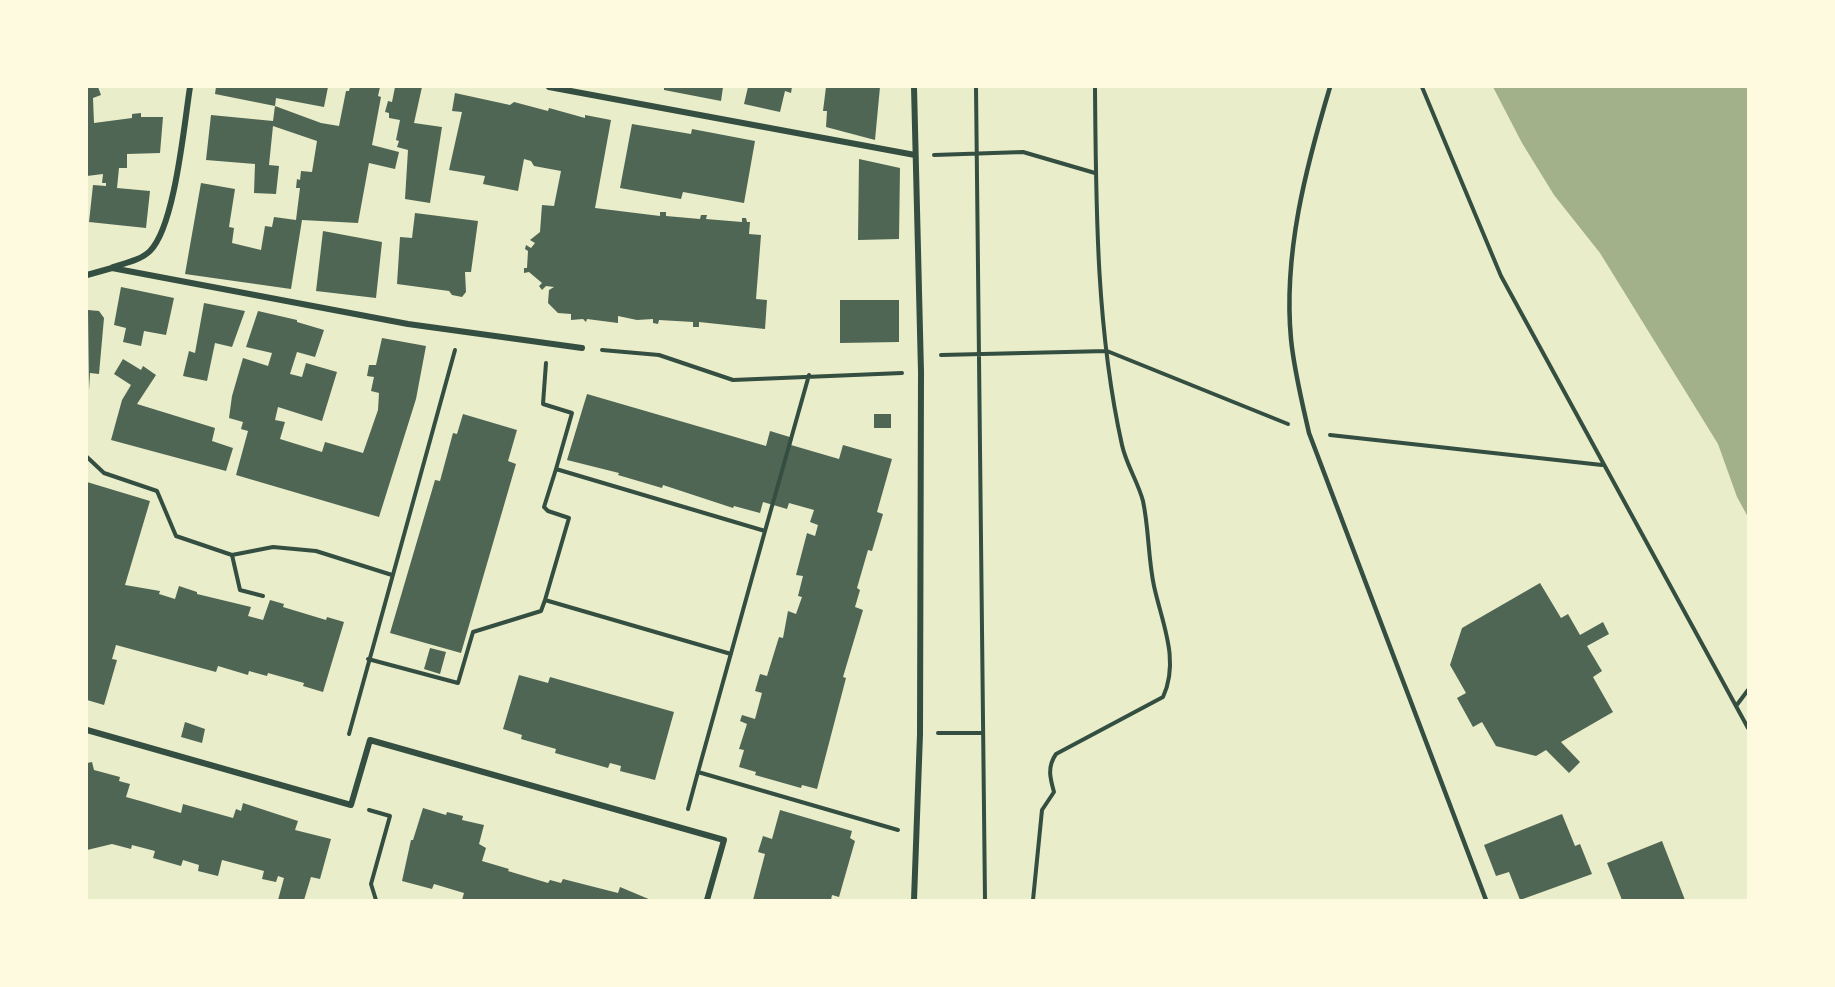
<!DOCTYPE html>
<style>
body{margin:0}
#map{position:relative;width:1835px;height:987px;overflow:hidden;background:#e9edc9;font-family:Overpass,sans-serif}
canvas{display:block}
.frame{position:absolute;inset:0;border:88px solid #fefae0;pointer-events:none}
</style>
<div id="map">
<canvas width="1835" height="987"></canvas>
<div class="frame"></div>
</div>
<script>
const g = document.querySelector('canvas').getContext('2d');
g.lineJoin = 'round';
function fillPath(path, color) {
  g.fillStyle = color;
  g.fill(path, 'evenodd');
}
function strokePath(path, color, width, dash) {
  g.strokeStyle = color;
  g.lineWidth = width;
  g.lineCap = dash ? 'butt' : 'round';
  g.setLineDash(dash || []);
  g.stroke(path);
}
const water = new Path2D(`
 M 1493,87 L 1748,87 L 1748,517 L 1737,497 L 1718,444 L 1600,253 L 1554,195 L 1522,143 Z`);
const building = new Path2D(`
 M 87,87 L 98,87 L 101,95 L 93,98 L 94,123 L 132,118 L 132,114 L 141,113 L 141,117 L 163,117 L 160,153 L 127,154 L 127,168 L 119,168 L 117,188 L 150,191 L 146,228 L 89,222 L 93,185 L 106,186 L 106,183 L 102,183 L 103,174 L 87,176 Z
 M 216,87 L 328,87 L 324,107 L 276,98 L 275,106 L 215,94 Z
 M 350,87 L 380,87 L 378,96 L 381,97 L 372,145 L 399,152 L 395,169 L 369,163 L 358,223 L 302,220 L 291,289 L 185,274 L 201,183 L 235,189 L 229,227 L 234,228 L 232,243 L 261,250 L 265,226 L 272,227 L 274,217 L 296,220 L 300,188 L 296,188 L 297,179 L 300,180 L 301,171 L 312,172 L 317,141 L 273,126 L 269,165 L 279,166 L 276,194 L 254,193 L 255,164 L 206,160 L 211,115 L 273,121 L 275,106 L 321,123 L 339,126 L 346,91 L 349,91 Z
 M 395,87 L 422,87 L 414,123 L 442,127 L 430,203 L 405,199 L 408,150 L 397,147 L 399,141 L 396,140 L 400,120 L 389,118 L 389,113 L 385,112 L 388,101 L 392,102 Z
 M 664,87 L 723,87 L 721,101 L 664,90 Z
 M 748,87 L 792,87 L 791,93 L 785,91 L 780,112 L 744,104 Z
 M 826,87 L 880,87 L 875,140 L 826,127 L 827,111 L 823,111 Z
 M 455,93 L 510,105 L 514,102 L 548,111 L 549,108 L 585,118 L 585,115 L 611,120 L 595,208 L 660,216 L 660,212 L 666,212 L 666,216 L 700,219 L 701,215 L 707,215 L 706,219 L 742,222 L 742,218 L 746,218 L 747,222 L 750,222 L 749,234 L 761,235 L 756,299 L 767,300 L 765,329 L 699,322 L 699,327 L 693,327 L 693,322 L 659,320 L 658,324 L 653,323 L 653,319 L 637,320 L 618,316 L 618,323 L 587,319 L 586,322 L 583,319 L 571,320 L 571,314 L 558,313 L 548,303 L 549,290 L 554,287 L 546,286 L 542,290 L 539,286 L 542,283 L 529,272 L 524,273 L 524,268 L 527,268 L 528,251 L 525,249 L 526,245 L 531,248 L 535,243 L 530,240 L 540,232 L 542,205 L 554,206 L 561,171 L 534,166 L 531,161 L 524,159 L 518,191 L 483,184 L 485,176 L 449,170 L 462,112 L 452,111 Z
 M 632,124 L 691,134 L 692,129 L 755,141 L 744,203 L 683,192 L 681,199 L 620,188 Z
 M 859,159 L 900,168 L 899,239 L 858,240 Z
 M 415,213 L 478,221 L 471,272 L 465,272 L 466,292 L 462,297 L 452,295 L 449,291 L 397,284 L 400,237 L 412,238 Z
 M 323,231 L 382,242 L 376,298 L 316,291 Z
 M 121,287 L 174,298 L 166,335 L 144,331 L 141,346 L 123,342 L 126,328 L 114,325 Z
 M 840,300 L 899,300 L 899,342 L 840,343 Z
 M 204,303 L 245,311 L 232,347 L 215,343 L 207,381 L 183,376 L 189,351 L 195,353 Z
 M 88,310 L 99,311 L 104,318 L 99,374 L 90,373 L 89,390 Z
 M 258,311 L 297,320 L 297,322 L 324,330 L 315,357 L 297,352 L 290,374 L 302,377 L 306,363 L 337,372 L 322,421 L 278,407 L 275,420 L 285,422 L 280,439 L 322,452 L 325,442 L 363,453 L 378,410 L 379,393 L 371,391 L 374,377 L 367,376 L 369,365 L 376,365 L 382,338 L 426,346 L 416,399 L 379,517 L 236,475 L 248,431 L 241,429 L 243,422 L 229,418 L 232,396 L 243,358 L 268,366 L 272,353 L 246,347 Z
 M 123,359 L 141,370 L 143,366 L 156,375 L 137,404 L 215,428 L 212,441 L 233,448 L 226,471 L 111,440 L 122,400 L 131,385 L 114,374 Z
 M 587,394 L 766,446 L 770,431 L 793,438 L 791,445 L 839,459 L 843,445 L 892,459 L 877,512 L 883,514 L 872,551 L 868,550 L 857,588 L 860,590 L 855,607 L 863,610 L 843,677 L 846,678 L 817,789 L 802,785 L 801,788 L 755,775 L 756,772 L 739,767 L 744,750 L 739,749 L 747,724 L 740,721 L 742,715 L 755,719 L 762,693 L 755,691 L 760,674 L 767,676 L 779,637 L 783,638 L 788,611 L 796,614 L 802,597 L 798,596 L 803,576 L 796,575 L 807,533 L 815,536 L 818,525 L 810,522 L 814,510 L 789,503 L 787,509 L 763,502 L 760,513 L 734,506 L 733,508 L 663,485 L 662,488 L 618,475 L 619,473 L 567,460 Z
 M 463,414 L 517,430 L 508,461 L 516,464 L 461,653 L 390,633 L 435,480 L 440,481 L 453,433 L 457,434 Z
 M 874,414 L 891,414 L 891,428 L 874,428 Z
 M 87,482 L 150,501 L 125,585 L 160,591 L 159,594 L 175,599 L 179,586 L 197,592 L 197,594 L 251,607 L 248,616 L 263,620 L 270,600 L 284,604 L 283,607 L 326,620 L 327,617 L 344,622 L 323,692 L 303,686 L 304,683 L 268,673 L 267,676 L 249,671 L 248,675 L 218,666 L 216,672 L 116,645 L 112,659 L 117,660 L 104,705 L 87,700 Z
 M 1540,583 L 1561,618 L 1568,614 L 1580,635 L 1603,622 L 1609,634 L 1587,646 L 1602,671 L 1593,677 L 1613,712 L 1561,742 L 1580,762 L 1569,773 L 1546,750 L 1536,756 L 1496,746 L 1482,722 L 1473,727 L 1457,698 L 1466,693 L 1450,665 L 1462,628 Z
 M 430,648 L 446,652 L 440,674 L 424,669 Z
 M 519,675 L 548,683 L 550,677 L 674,712 L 655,780 L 620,771 L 621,766 L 610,763 L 608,768 L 555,753 L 556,749 L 521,739 L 522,735 L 503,729 Z
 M 185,722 L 205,729 L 202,743 L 181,737 Z
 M 92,762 L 94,770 L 120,777 L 119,781 L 130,784 L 126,797 L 144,802 L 181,813 L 183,804 L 233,818 L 236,809 L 241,811 L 243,803 L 298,821 L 295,830 L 331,839 L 320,879 L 311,877 L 304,900 L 278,900 L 284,878 L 278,876 L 276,882 L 262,879 L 264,871 L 222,860 L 218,876 L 198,871 L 199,865 L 183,860 L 181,866 L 153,858 L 155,851 L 132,845 L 131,849 L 112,844 L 87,850 L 87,763 Z
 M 423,808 L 446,815 L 447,812 L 463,816 L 462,820 L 484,825 L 479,844 L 486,848 L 482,861 L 509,869 L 508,871 L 548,883 L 550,880 L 561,883 L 563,879 L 618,893 L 620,887 L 651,900 L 462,900 L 464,893 L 434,884 L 432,889 L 402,881 L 411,840 L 413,840 Z
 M 780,810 L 852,831 L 850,838 L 855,841 L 839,897 L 832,895 L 831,900 L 753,900 L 765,854 L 758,852 L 763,836 L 772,839 Z
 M 1562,814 L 1575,846 L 1580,844 L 1592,874 L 1520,900 L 1509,872 L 1496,876 L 1484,845 Z
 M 1662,841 L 1685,900 L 1622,900 L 1607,863 Z`);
const path = new Path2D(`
 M 976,87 L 985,900
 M 1422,87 L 1501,276 L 1748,728
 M 934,155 L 1023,152 L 1095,173
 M 602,350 L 659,355 L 733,380 L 902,373
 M 941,355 L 1107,351 L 1288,424
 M 546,363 L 543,404 L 572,413 L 556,469 L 765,531 L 698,772 L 898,830
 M 1330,435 L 1602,465
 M 87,457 L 104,473 L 157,491 L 176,536 L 232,555 L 273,547 L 316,551 L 392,575
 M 556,469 L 544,507 L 548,511 L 569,518 L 545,600 L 731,654
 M 765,531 L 809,375
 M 232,555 L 240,590 L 263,596
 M 368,659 L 458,683 L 473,632 L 541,611 L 545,600
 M 1736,706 L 1748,690
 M 938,733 L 983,733
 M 349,734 L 455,350
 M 688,809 L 698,772
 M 369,810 L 390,816 L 371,884 L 376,900
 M 1033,900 L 1042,810 L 1054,792 C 1050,778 1047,767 1056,754 L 1163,697 C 1180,660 1162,623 1154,586 C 1148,558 1149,529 1143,501 C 1138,482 1126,464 1122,445 C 1096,328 1096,206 1095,87`);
const service = new Path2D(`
 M 1330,87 C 1306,167 1283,254 1291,339 C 1294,370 1302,402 1309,433 L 1486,900`);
const minor = new Path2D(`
 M 549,87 L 915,155
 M 113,267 C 125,263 141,260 150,251 C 175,226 184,125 190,87
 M 87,275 L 112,268 L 408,324 L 582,348
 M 87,730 L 351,805 L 370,740 L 724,840 L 707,900
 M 914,900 L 920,734 L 921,372 L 914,87`);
fillPath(water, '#a3b18a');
fillPath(building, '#4f6655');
strokePath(path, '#344e41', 4);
strokePath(service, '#344e41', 4.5);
strokePath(minor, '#344e41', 6);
</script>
